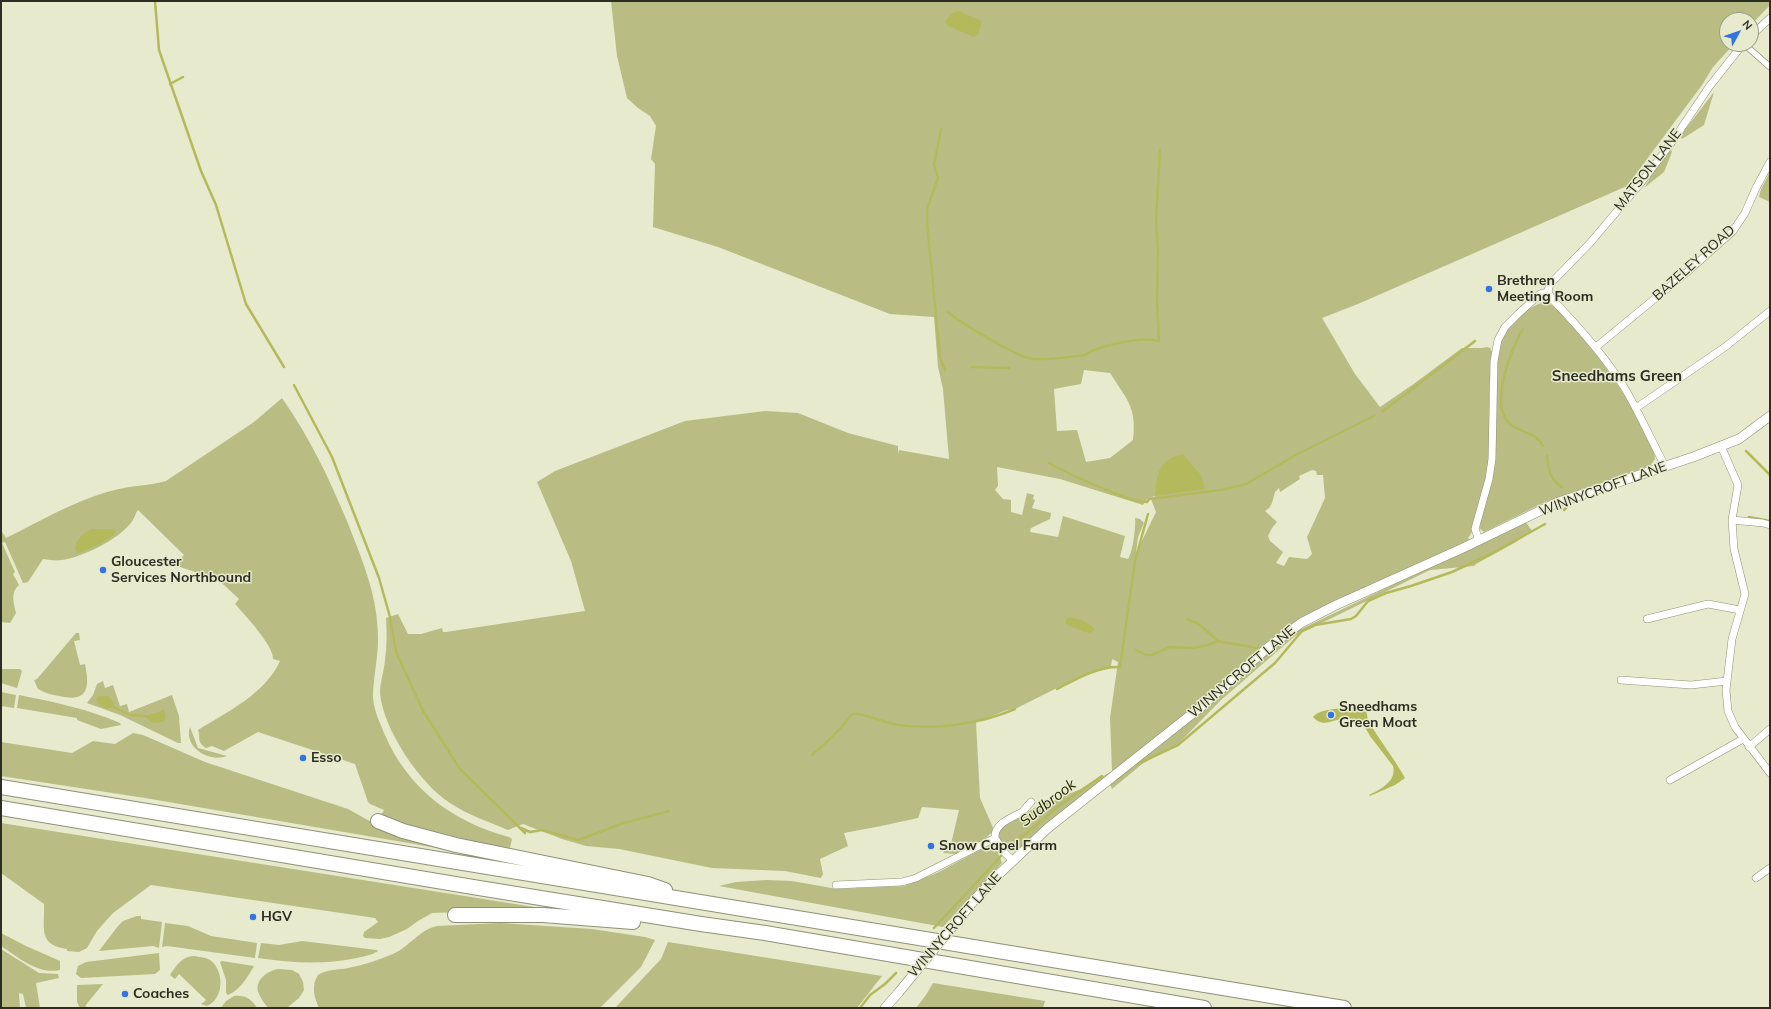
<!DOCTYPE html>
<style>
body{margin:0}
#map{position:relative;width:1771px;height:1009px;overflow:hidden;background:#e7eacc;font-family:Mulish,sans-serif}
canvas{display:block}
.frame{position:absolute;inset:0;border:2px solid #2d2e23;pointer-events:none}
.north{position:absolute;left:1719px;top:12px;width:40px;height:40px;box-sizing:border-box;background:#e7eacc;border:1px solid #9d9f88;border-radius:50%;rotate:50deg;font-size:11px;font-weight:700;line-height:16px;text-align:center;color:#2d2e23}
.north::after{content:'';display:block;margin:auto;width:14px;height:18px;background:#3174e2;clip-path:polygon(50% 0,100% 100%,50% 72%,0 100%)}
</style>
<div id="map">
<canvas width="1771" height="1009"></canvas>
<div class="frame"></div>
<div class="north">N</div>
</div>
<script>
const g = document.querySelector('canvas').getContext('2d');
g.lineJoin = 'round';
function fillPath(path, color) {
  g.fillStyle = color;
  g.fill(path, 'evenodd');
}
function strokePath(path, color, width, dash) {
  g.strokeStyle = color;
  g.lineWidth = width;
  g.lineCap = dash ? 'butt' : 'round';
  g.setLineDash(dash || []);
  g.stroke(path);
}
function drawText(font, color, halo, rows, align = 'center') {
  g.font = font + ' Mulish,sans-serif';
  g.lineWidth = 3;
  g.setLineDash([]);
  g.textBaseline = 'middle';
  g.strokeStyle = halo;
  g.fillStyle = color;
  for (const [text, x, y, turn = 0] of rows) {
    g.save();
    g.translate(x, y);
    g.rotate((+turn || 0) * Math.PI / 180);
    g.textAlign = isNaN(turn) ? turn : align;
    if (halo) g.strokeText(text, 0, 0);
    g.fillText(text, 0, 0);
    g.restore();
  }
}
const green = new Path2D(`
 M 611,1 L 1770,1 L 1770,5 L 1751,25 L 1751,20 L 1727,20 L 1727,44 L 1734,44 L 1713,67 L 1702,85 L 1627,186 L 1358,304 L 1322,318 L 1355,374 L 1380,407 L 1415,383 L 1462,348 L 1482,348 L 1487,347 L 1490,348 L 1492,352 L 1489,393 L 1489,457 L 1486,477 L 1472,532 L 1468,538 L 1470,540 L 1324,608 L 1227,681 L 1018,851 C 1007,853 1001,845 997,835 L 1002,827 L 1019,818 L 1034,808 L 1081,789 L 1112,771 L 1110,718 L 1118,662 L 1112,659 L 1111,667 L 1073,680 L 1015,709 L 1007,710 L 976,722 L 980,798 L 994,830 L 984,840 L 956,854 L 943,853 L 951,844 L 959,810 L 922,807 L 918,818 L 881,826 L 844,833 L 848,846 L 820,859 L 823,874 L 821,878 L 785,871 L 712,868 L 619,849 L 586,846 L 562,839 L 523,824 L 508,830 C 489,822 468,815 450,803 C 420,784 383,729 380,693 C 380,682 384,671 385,660 C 387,646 387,632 386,618 L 398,614 L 408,634 L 421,634 L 442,628 L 443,632 L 446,632 L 585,611 L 571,561 L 537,482 L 555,471 L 685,421 L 765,411 L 798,413 L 848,433 L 898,446 L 898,454 L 899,450 L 949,459 L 943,389 L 938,367 L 934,317 L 890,314 L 718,247 L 653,227 L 655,164 L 651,159 L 656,126 L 650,116 L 638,108 L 627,98 L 617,56 ZM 1084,370 L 1110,373 C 1127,400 1137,407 1133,440 L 1110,458 L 1086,462 L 1077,430 L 1057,431 L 1054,389 L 1081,384 ZM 997,467 L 1060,479 L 1143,505 L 1147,499 L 1155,496 L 1154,499 L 1151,499 L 1156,512 L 1136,553 L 1138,537 L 1144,523 L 1140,519 L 1135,518 C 1136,526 1133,552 1128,559 L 1120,557 L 1125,536 L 1063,516 L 1058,537 L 1030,532 L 1031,528 L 1050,519 L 1051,513 L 1032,508 L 1035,500 L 1033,499 L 1034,495 L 1027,493 L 1022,515 L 1011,512 L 1011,500 L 1003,499 L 995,490 L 998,486 ZM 1312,470 L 1316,471 L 1317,475 L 1323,475 L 1325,498 L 1307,537 L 1312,554 L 1307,559 L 1289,557 L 1284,566 L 1276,563 L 1283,552 L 1270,541 L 1268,536 L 1272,528 L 1277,522 L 1265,511 C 1273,507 1273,498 1275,492 L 1279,488 L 1280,492 L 1300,479 L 1299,476 Z
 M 1714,92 L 1704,125 L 1682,139 L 1681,137 L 1684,131 Z
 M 1671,150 L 1672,152 L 1664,172 L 1644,188 L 1658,165 Z
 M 1770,172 L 1770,202 L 1759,197 L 1761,189 Z
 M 1544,302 C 1568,303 1656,434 1655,459 L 1650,466 L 1545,502 L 1484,532 L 1480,529 L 1480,525 C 1491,479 1489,430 1495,382 C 1496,370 1495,353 1500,342 C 1508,324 1525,308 1544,302 Z
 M 282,398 C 310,438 328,476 347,521 C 356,544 366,568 372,592 C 376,608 378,624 378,640 C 378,659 373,678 373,698 C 374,711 380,723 385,735 C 408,789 453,822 509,837 L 512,839 L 510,848 L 488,845 L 410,825 L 409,826 L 381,815 L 384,810 L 370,804 L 368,802 L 355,764 L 258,732 L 224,751 L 212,746 L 206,748 C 196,741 201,738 198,730 C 227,712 265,694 280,661 L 273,659 C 274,646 244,614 235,604 L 239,599 L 224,585 L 207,574 L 203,580 L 200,578 L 201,574 L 174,565 L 184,555 L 138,510 C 135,514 134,520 130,524 C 117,540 83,557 62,560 C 56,561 50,560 43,559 L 28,582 L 23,583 L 5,542 L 2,543 L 15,572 L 13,574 L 19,585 C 10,593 14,603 16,613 L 10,623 L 1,622 L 1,530 L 6,538 C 41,521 77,499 115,490 C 132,485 150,486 166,481 L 254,422 Z
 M 1525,521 L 1532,531 L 1516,542 L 1476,564 L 1474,566 L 1430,570 L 1295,636 L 1221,700 L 1178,744 L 1142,764 L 1112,789 L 1110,784 L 1293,633 Z
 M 76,633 L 79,633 L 80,640 L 74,641 L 80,665 L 85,664 C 90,688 88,703 59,696 C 52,695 45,693 38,689 L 34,680 L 37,679 Z
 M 1,669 L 20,669 L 22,671 L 17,688 L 1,683 Z
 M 103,681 L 105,688 L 113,685 L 120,706 L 127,704 L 129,712 L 172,695 L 179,716 L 181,743 L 178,743 L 120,715 L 87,703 L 93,695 L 97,684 Z
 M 1,692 L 16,695 L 14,708 L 1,706 Z
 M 19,695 C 54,702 88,709 120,723 L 121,725 L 101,729 L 77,720 L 77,718 L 17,708 Z
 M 190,727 L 198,748 L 227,756 C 209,763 183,747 190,727 Z
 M 133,733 L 143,735 L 205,762 L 348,809 L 375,824 L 455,851 L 145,798 L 1,776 L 1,742 L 72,753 L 93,741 L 115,744 Z
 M 1,823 L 547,909 L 432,913 L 418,921 L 407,929 L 389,937 L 380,939 L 365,938 L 363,936 L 364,932 L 378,922 L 375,918 L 151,885 L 113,913 L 97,931 L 87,948 L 79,952 L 67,951 L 67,949 C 37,945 45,927 44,904 L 1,873 Z
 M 989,845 L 993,845 L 997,849 L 1002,863 L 943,927 L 719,886 L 736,882 L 766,880 L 792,881 L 837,889 L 904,886 L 937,873 Z
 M 137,916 L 141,916 L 141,919 L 162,922 L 159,948 L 153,946 L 99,951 L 118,926 L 123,921 Z
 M 165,923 L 188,926 L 211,936 L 257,943 L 255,958 L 167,946 L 162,947 Z
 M 500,923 L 592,929 L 645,937 L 655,940 L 641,967 L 600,1008 L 319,1008 C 314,997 311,986 318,975 C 327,969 338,970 348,968 C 363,965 379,960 393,954 C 409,947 419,930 437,926 Z
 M 1,933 L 26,946 L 60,961 L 60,970 C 38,975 18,957 1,946 Z
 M 302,941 L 377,950 L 378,951 C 373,955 364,956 357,958 C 324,965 292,963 258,958 L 261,943 L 279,945 Z
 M 668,942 L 882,976 L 857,1008 L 615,1008 L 661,959 Z
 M 1,949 L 39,973 L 58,974 L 59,978 L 36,983 L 40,1008 L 26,1008 L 23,994 L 19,993 L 20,1008 L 1,1008 Z
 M 159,953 L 160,970 L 155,974 L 81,978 L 76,974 L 78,966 L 86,962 Z
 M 194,956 C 199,957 205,957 210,960 C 224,970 225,998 207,1006 L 201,1004 L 206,1000 L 179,974 L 175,979 L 170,975 C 176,966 182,956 194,956 Z
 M 222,961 L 254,966 C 247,978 241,989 228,995 L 226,993 L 226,980 L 220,962 Z
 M 278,969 L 292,970 L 299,974 L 303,982 L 304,990 L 299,998 L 287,1008 L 268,1008 C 265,1004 261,999 259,994 C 253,981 267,971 278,969 Z
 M 933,983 L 1045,1001 L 1043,1008 L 916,1008 L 926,995 Z
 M 103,984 L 85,1006 L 89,1008 L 80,1008 L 77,1002 L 77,985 Z
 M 234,996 C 246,995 251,999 257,1008 L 221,1008 L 226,1001 Z`);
const water = new Path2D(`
 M 958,11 L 980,20 L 982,22 L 978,34 L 974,37 L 948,26 L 945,22 L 952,13 Z
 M 1183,454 L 1201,475 L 1205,489 L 1155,496 C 1157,473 1158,460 1183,454 Z
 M 92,529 L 113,529 L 116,531 C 111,541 88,550 77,553 L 75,549 C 76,539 83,533 92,529 Z
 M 1067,618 C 1075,617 1090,622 1094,629 L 1091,633 L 1084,632 L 1066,624 L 1065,622 Z
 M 100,696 L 108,696 L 114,703 L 114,707 L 106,709 L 99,705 L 96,699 Z
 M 1357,704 L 1362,704 C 1368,710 1366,715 1369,722 C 1380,741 1394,758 1405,778 L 1395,785 L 1370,796 L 1369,795 C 1381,789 1397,781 1393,766 L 1370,736 L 1362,722 C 1356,722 1350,719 1343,719 C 1331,720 1323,728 1313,717 C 1323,706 1344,711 1357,704 Z
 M 164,710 L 166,718 L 163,722 L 152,723 L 145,716 Z`);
const stream = new Path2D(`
 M 155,1 L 159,50 L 201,171 L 216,205 L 246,304 L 284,367
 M 170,84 L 183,77
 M 941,129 L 934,165 L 938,178 L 927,209 L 927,222 L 940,357 L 945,370
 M 948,312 C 959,322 1019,358 1033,359 C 1050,360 1068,357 1085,355 C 1096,346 1144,336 1157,341
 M 1523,329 C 1512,348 1488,405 1510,424 C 1521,433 1536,432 1543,446
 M 1159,341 L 1157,301 L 1158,248 L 1156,221 L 1160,150
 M 971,367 L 1009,368
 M 294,385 L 332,457 L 379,578 L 390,617 L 396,652 L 423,711 L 460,769 L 525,833
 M 1382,412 L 1475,341
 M 1746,451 L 1770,475
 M 1547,456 C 1548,469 1550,480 1562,487
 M 1049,463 C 1071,475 1091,484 1114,493 C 1124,497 1135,502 1147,502 L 1149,499 L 1221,490 L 1246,484 L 1294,456 L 1374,416
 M 1564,510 L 1566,508
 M 1749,517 L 1770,521
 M 1187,619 L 1199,624 L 1218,641 L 1262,649
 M 1136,650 L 1146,655 L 1152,655 L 1170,647 L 1194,648 L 1208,645 L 1218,641
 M 1057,689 C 1076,679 1098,666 1120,667 L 1135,561 L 1148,514
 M 114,707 L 130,715 L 145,716
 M 812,755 C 824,745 835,734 845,723 C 848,720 850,715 854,714 C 862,712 886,724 898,725 C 936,730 980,724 1015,709
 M 1135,765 L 1178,745 L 1275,663 L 1302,631 L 1315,625 L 1351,619 L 1356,616 L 1368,601 L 1386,593 L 1411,586 L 1452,572 L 1493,553 L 1545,524
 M 1119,778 L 1128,770
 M 521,828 L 530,832 L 542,830 L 578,840 L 624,823 L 669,811
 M 1009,848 L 1060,805 L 1102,776
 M 934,928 L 1002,855
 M 860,1008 L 870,995 L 885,984 L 896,973`);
const pedestrian = new Path2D(`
 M 1744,44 L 1770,67`);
const minor = new Path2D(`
 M 1751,36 L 1770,18
 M 1548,292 L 1549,287 L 1551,283 L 1590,243 L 1640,184 L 1672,142 L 1709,87 L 1743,44
 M 1548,292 L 1552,299 C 1578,326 1604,355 1624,387 C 1639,412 1651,440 1665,466
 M 1596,347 L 1686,273 L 1733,231 L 1745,213 L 1756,188 L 1770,162
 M 1636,408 L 1725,347 L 1770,311
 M 1721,446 L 1738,485 L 1732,520 L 1734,549 L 1745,594 L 1732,639 L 1726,690 L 1728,711 L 1735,727 L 1770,773
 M 1732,520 L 1763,523 L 1770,525
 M 1479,540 L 1475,529 L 1489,479 L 1492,459 L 1494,361 L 1498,340 L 1505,327 L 1518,314 L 1540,294 L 1548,292
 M 1647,619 L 1708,604 L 1740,610
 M 1621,680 L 1691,685 L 1727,681
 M 1749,747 L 1770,729
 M 1670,780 L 1743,739
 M 995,838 L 1004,852 L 1013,861
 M 1756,878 L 1770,868
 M 836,885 L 902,882 L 916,878 L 995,838 C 994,823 1012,818 1022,812 C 1025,809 1028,805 1031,802`);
const tertiary = new Path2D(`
 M 976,898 L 999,874 L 1048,828 L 1202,706 L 1266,649 L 1301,623 L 1334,606 L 1463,548 L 1556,503 L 1693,457 L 1739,439 L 1770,416
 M 885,1008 L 899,992`);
const motorway = new Path2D(`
 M 1,787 L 1344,1008
 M 1,808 L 479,888 L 701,924 L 765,933 L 1204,1008
 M 378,821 L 403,831 L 456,845 L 648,884 L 665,890
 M 455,915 L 543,915 L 633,922`);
const tertiaryBridge = new Path2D(`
 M 899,992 L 976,898`);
const markers = [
 [1489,289,4,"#3174e2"],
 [103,570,4,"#3174e2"],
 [1331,715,4,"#3174e2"],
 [303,758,4,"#3174e2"],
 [931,846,4,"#3174e2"],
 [253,917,4,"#3174e2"],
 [125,994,4,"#3174e2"]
];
const streetNames = [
 ["MATSON LANE",1648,170,-52],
 ["BAZELEY ROAD",1694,263,-42],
 ["WINNYCROFT LANE",1603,489,-20],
 ["WINNYCROFT LANE",1242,672,-40],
 ["WINNYCROFT LANE",955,925,-49]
];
const poiNames = [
 ["Brethren",1497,281],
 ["Meeting Room",1497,297],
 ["Gloucester",111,562],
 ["Services Northbound",111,578],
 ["Sneedhams",1339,707],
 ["Green Moat",1339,723],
 ["Esso",311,758],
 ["Snow Capel Farm",939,846],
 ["HGV",261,917],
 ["Coaches",133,994]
];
const neighbourhoodNames = [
 ["Sneedhams Green",1617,376]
];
const waterNames = [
 ["Sudbrook",1048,803,-38]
];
fillPath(green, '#b9bd83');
fillPath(water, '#b4ba5c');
strokePath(stream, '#b4ba5c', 2.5);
strokePath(pedestrian, '#8e9176', 7);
strokePath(minor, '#8e9176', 8);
strokePath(tertiary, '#8e9176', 10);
strokePath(motorway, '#8e9176', 16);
strokePath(pedestrian, '#fff', 5.5);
strokePath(minor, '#fff', 7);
strokePath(tertiary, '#fff', 9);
strokePath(motorway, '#fff', 14);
strokePath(tertiaryBridge, '#8e9176', 10, []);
strokePath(tertiaryBridge, '#fff', 9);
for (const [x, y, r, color] of markers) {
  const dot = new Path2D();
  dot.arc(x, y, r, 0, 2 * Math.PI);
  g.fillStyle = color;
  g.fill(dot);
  strokePath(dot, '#e7eacc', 1.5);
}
drawText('14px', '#2d2e23', '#e7eacc', streetNames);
drawText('bold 14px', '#2d2e23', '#e7eacc', poiNames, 'left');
drawText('bold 15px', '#2d2e23', '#e7eacc', neighbourhoodNames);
drawText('italic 15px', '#2a2c03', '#e7eacc', waterNames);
</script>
